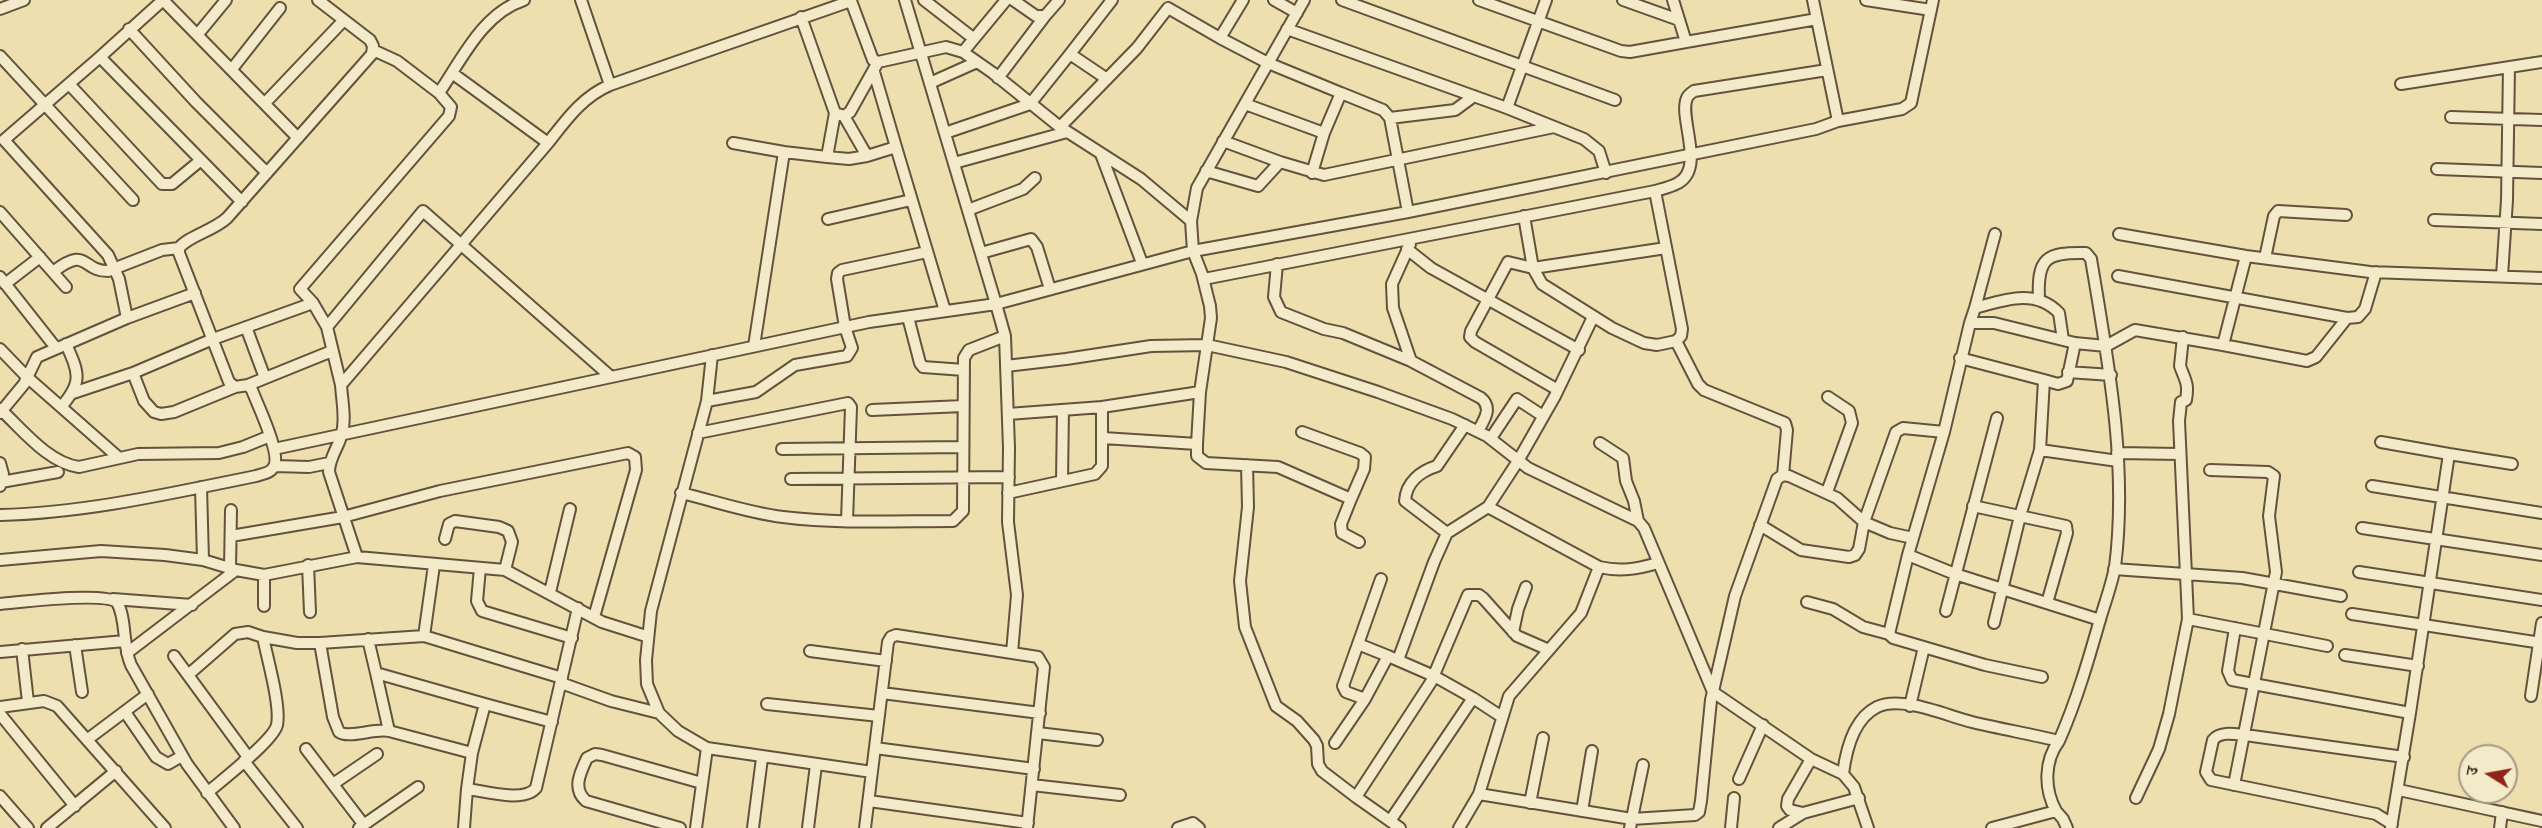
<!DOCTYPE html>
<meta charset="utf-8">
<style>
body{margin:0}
#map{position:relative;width:2542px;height:828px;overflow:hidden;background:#eddfae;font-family:Cardo,"Noto Serif Devanagari",serif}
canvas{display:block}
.north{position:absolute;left:2458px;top:744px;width:60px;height:60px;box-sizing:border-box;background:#f3eaca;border:2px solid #a79a83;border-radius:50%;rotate:281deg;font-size:16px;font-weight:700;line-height:24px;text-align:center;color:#352318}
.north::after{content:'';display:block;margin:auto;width:21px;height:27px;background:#8f2418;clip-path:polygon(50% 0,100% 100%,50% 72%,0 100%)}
</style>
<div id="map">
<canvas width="2542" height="828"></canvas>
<div class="north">उ</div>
</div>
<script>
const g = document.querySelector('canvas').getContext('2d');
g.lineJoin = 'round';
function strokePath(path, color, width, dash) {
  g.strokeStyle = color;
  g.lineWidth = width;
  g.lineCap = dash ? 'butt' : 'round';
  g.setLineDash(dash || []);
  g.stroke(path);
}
const minor = new Path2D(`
 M 163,0 L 100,57 L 242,202
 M 163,0 L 298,138
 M 581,0 L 610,85 L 851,1 L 873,60 L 878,62 L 946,47 L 963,52
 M 905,0 L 996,304 L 1193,251 L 1408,212 L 1816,129 L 1838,121
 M 924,0 L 973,38
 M 1006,0 L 963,52 L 993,73 L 1060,127
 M 1013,0 L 1036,16 L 1045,16 L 1059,0
 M 1243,0 L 1220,38 L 1268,63 L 1341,93
 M 1274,0 L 1297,13
 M 1342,0 L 1615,100
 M 1479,0 L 1621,51 L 1630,52 L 1686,42
 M 1546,0 L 1507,108 L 1584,139 L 1599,151 L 1606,173
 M 1623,0 L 1679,20
 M 1673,0 L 1686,42 L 1817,19
 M 1813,0 L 1838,121 L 1902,109 L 1911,103 L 1933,0
 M 1866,0 L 1931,10
 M 0,9 L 24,0
 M 801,17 L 835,113 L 844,116 L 850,112 L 878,62
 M 129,29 L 196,102 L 267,173
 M 1287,29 L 1507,108
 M 198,34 L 226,0
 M 373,50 L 397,61 L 439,93 C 462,59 483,13 524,0
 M 0,56 L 133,200
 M 100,57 L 4,140 L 108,255 L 119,279 L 127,318
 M 232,69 L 280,8
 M 452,73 L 548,143 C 566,120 582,97 610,85
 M 998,78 L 1045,16
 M 1107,79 L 1070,54 L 1112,0
 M 930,83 L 977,62
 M 69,84 L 162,184 L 172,184 L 201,160
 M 2401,84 L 2542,62
 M 265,103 L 344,20
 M 1245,104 L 1324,133 L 1312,173
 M 844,116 L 867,156 L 896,147 L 874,72
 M 2451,117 L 2542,120
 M 1390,118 L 1455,110 L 1474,96
 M 945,133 L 1030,104 L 1070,54
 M 1324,133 L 1341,93 L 1383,110 L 1390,118 L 1408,212
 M 1223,141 L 1280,162
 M 548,143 L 341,385 C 342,401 346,418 342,433 C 339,447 329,457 329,472 L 357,557 L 505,570 L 602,622 L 646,636
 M 733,143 L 784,152
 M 896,147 L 945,311
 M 1101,154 L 1142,263
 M 827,157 L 849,159 L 867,156
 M 954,163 L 1067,132
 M 2437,169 L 2542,173
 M 1206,171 L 1258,186 L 1280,162 L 1324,175 L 1554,127
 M 968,210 L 1023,189 L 1035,178
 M 0,212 L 66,287
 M 1524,216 L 1533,268 L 1666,248
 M 828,219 L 911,200
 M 2434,220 L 2542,224
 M 1191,221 L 1141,179 L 1060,127 L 1137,48 L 1168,8 L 1220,38
 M 2119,234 L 2246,256 L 2370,272 L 2542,278
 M 1410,244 L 1392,284 L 1393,308 L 1411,361
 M 1407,249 L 1431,268 L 1579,350
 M 981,253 L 1031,239 L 1037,247 L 1050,289
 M 2265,258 L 2274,216 L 2278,211 L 2346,215
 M 1277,264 L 1274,297 L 1281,312 L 1324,329 L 1343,333 L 1411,361 L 1481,398 C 1493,408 1484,420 1478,431
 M 53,272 C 88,245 81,271 108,271 L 162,250 L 179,248
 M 2118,276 L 2347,318 L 2358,317 L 2365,309 L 2376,272
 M 2502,276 L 2507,200 L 2509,67
 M 0,277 L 56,348
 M 1204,279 L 1655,191 C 1662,189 1671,187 1678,183 C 1706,168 1678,117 1687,98 C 1688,95 1691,93 1694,91 L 1827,70
 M 5,284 L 40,257
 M 1975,308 L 1995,234
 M 908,317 L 920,363 L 923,367 L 964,370
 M 1970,323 L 1975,308 C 2004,300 2035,288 2059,313 L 2063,340
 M 246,327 L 265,378
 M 327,327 L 313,303 L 300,289 L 449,116 L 451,107 L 439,93
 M 1676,341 L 1698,384 L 1704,390 L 1785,423 L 1787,430 L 1783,475
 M 2223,345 L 2307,361 L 2316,357 L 2347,318
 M 754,346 L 784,152 L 827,157 L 835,113
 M 0,349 L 27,377 L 118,457
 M 1960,358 L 2044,380
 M 1006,366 L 1066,359 L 1151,346 L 1207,345 L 1286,362 L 1378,392 L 1452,419 L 1487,436 L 1528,468 L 1638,521 L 1644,528 L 1713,692 L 1811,759 L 1843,774 L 1854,787 L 1868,828
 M 2068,372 L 2111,375
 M 133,373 L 213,339 L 313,303
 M 248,385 L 332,351
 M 341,385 L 327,327 L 423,211 L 610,376
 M 1558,390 L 1475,342 L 1470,337 L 1471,331 L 1508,262 L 1533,268 L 1542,284 L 1612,328 L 1644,343 L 1657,345 L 1676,341 L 1681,336 L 1682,329 L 1655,191
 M 73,393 L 133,373 L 144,401 L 154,412 L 161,414 L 174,412 L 235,387
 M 707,401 L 756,392 L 795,365 L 847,356 L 852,348 L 845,327 L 837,279 L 838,273 L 842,270 L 927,252
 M 61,407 C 83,382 79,373 66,344
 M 1102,407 L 1200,392
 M 0,409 C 22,429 48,463 79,467 L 138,454 L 219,453 L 243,447 L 270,436
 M 872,410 L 963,406
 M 0,413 L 24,384 L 37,357 L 127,318 L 195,293
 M 1008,414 L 1102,407 L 1102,466 L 1095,474 L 1008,493
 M 1302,432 L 1360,453 L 1365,457 L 1364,469 L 1351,499
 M 698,433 L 848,403 L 851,407 L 847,521
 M 1103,438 L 1197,444 L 1197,456 L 1206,463 L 1278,467 L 1351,499 L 1341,524 L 1342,533 L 1359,542
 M 1491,438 L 1517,399 L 1543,416
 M 2381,442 L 2449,454 L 2410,713
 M 1600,443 L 1623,458 L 1626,481 L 1634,501 L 1638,521
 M 1197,444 L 1200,392 L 1211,318 L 1210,306 L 1202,274 L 1193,251 L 1191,221 L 1197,188 L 1304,0
 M 274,449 L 869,322 L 996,304 L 1005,336 L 1009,448 L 1008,522 L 1017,595 L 1012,653 L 1038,657 L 1044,667 L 1027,828
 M 782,449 L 963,447
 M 2040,450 L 2118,461
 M 2117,453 L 2180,454
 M 2449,454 L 2512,464
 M 0,463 L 3,474 L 0,486
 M 1247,465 L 1248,507 L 1240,581 L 1245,627 L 1276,706 L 1297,721 L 1314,740 L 1317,746 L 1318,764 L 1322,771 L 1356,797 L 1431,682 L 1468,595 L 1479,595 L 1483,598 L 1517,636 L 1549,650
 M 275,466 L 309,467 L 329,463
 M 2210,470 L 2268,472 L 2274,476 L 2269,516 L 2276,572 L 2234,785
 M 791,479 L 1009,477
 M 1062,481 L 1063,410
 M 1,482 L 58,472
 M 2372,486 L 2542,513
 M 1827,492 L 1852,423 L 1849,411 L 1828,397
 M 681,493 C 715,501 749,513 783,517 C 839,524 896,521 953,521 L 963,511 L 964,358 L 969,350 L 1005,336
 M 1973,506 L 2066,526 L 2067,533 L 2047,603
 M 0,515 C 86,513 172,493 256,476 C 262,474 270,473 273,468 C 283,456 257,404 252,390 L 248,385 L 235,387 L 229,382 L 179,253 L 179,248 C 188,236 213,231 227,218 L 372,54 L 373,46 L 370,40 L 318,0
 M 1760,525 L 1801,550 L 1849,557 L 1855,555 L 1859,549 L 1864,522 L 1896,432 L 1903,428 L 1944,432
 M 2362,528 L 2542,555
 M 1447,533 L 1405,501 C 1406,482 1421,471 1437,466 L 1465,425
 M 231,536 L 343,517 L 440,491 L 628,453 L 635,457 L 636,470 L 594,617
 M 445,539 L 449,524 L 455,521 L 499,527 L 508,531 L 512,542 L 505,570
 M 1908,555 L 1955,574 L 2100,620
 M 0,560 L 101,551 L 165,555 L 203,560
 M 308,565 L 310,612
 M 1599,567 C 1621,572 1637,569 1658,563
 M 480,568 L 477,601 L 482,611 L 572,638
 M 230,569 L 231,510
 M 2114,569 L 2242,578 L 2341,596
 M 236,570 L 264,575
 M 2359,572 L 2542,600
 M 550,592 L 570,509
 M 113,599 L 192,605
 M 1807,602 L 1833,609 L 1863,627 L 1889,634
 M 0,604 C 21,602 102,592 117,602 C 127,620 122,645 131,665 L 187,764 L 234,828
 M 264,606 L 264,575 L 357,557
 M 1946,611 L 1997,418
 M 2352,614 L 2542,643
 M 2188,619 L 2327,646
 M 1994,623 L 2020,516 L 2040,450 L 2044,380 L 2058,384 L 2067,381 L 2075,343
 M 2235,628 L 2228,671 L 2232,680 L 2410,713 L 2391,828
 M 1513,632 L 1518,609 L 1526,587
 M 424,636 L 434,565
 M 263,637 L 297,643 L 320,643 L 424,636 L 562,678
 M 368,639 L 376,673 L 485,704
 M 320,643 L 333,717 L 339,732 C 349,739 374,728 389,731
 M 1358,644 L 1381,579
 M 75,645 L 82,692
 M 22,649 L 28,702
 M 810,651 L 886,661
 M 0,652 L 125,641
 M 127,653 L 236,570 L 203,560 L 201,487
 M 2345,655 L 2418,666
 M 174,656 L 248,757
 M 1398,660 L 1434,562 L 1447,533 L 1488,507 L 1518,461 L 1555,396 L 1593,317
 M 376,673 L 389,731 L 472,753
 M 188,675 L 235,634 L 248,632 L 263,637 C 267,658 281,705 277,725 C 273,741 222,780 207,793
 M 2042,677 L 1985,665 L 1893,638 L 1889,634 L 1908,555 L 1944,432 L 1970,323 L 1994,323 L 2075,343 L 2106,346 L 2135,330 L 2223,345 L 2246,256
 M 561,683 L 611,701 L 659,713
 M 882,693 L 1040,713
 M 2531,696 L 2542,623
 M 1365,699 L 1346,692 L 1343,686 L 1358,644 L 1388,656
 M 767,704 L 879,716
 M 1910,706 L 1924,647
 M 0,707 L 44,701 L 57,706 L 165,828
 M 125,712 L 156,757 L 168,764 L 182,756
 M 0,714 L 75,806
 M 1038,733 L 1097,740
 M 88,739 L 148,694
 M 1335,743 L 1365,699 L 1388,656 L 1434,676 L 1473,698
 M 707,748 L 678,731 L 659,713 L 647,684 L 646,660 L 651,611 L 707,401 L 712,355
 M 875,748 L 1034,769
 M 306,749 L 364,825
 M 1811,759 L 1788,799 L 1787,806 L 1790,810 L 1803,813 L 1859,798
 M 244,761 L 297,828
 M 1843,774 C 1846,750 1853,719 1877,707 C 1902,695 1947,716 1972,722 C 2001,729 2030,734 2059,741 C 2077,700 2089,658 2101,616 C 2106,600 2112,583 2115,567 C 2128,464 2108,361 2091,259 L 2086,253 C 2046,252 2037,258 2039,299
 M 1739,779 L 1763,725
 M 333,784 L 377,754
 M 1032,785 L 1120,795
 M 467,789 L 472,753 L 485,704 L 552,722
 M 2399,790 L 2542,821
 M 1479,794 L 1632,819 L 1695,815 L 1699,812 L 1701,801 L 1711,700 L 1735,596 L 1777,479 L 1783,475 L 1789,476 L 1837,498 L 1864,522 L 1890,533 L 1913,538
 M 0,796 L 28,828
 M 1356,797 L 1400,828
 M 2136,798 L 2159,749 L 2169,714 L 2188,619 L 2179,421 L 2181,402 L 2186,400 C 2189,383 2185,380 2180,366 L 2183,337
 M 869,801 L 1028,823
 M 1530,803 L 1543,738
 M 1582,811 L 1592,751
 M 2056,811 L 2063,819 L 2067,828
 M 1390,821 L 1473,698 L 1502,717
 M 2392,824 L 2376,814 L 2211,780 L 2206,772 L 2213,740 C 2220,731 2235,734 2245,735 L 2404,757
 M 47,828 L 116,771
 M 359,828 L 418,787
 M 464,828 L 467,789 C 484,791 524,803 536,788 L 578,608
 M 680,828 L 586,801 C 572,789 580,773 587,758 L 595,754 L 602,755 L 702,783
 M 696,828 L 707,748 L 872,772
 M 753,828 L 762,758
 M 808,828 L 816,765
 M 865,828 L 888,642 L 891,637 L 896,635 L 1012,653
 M 1178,828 L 1193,823 L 1199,828
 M 1459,828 L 1479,794 L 1509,696 L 1581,613 L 1599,567 L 1488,507
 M 1630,828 L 1643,765
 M 1731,828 L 1734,798
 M 1779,828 L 1803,813
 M 1992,828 L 2056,811 C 2044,789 2044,761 2059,741
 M 2500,828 L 2502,812`);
strokePath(minor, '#63523e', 14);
strokePath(minor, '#f3eaca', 10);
</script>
